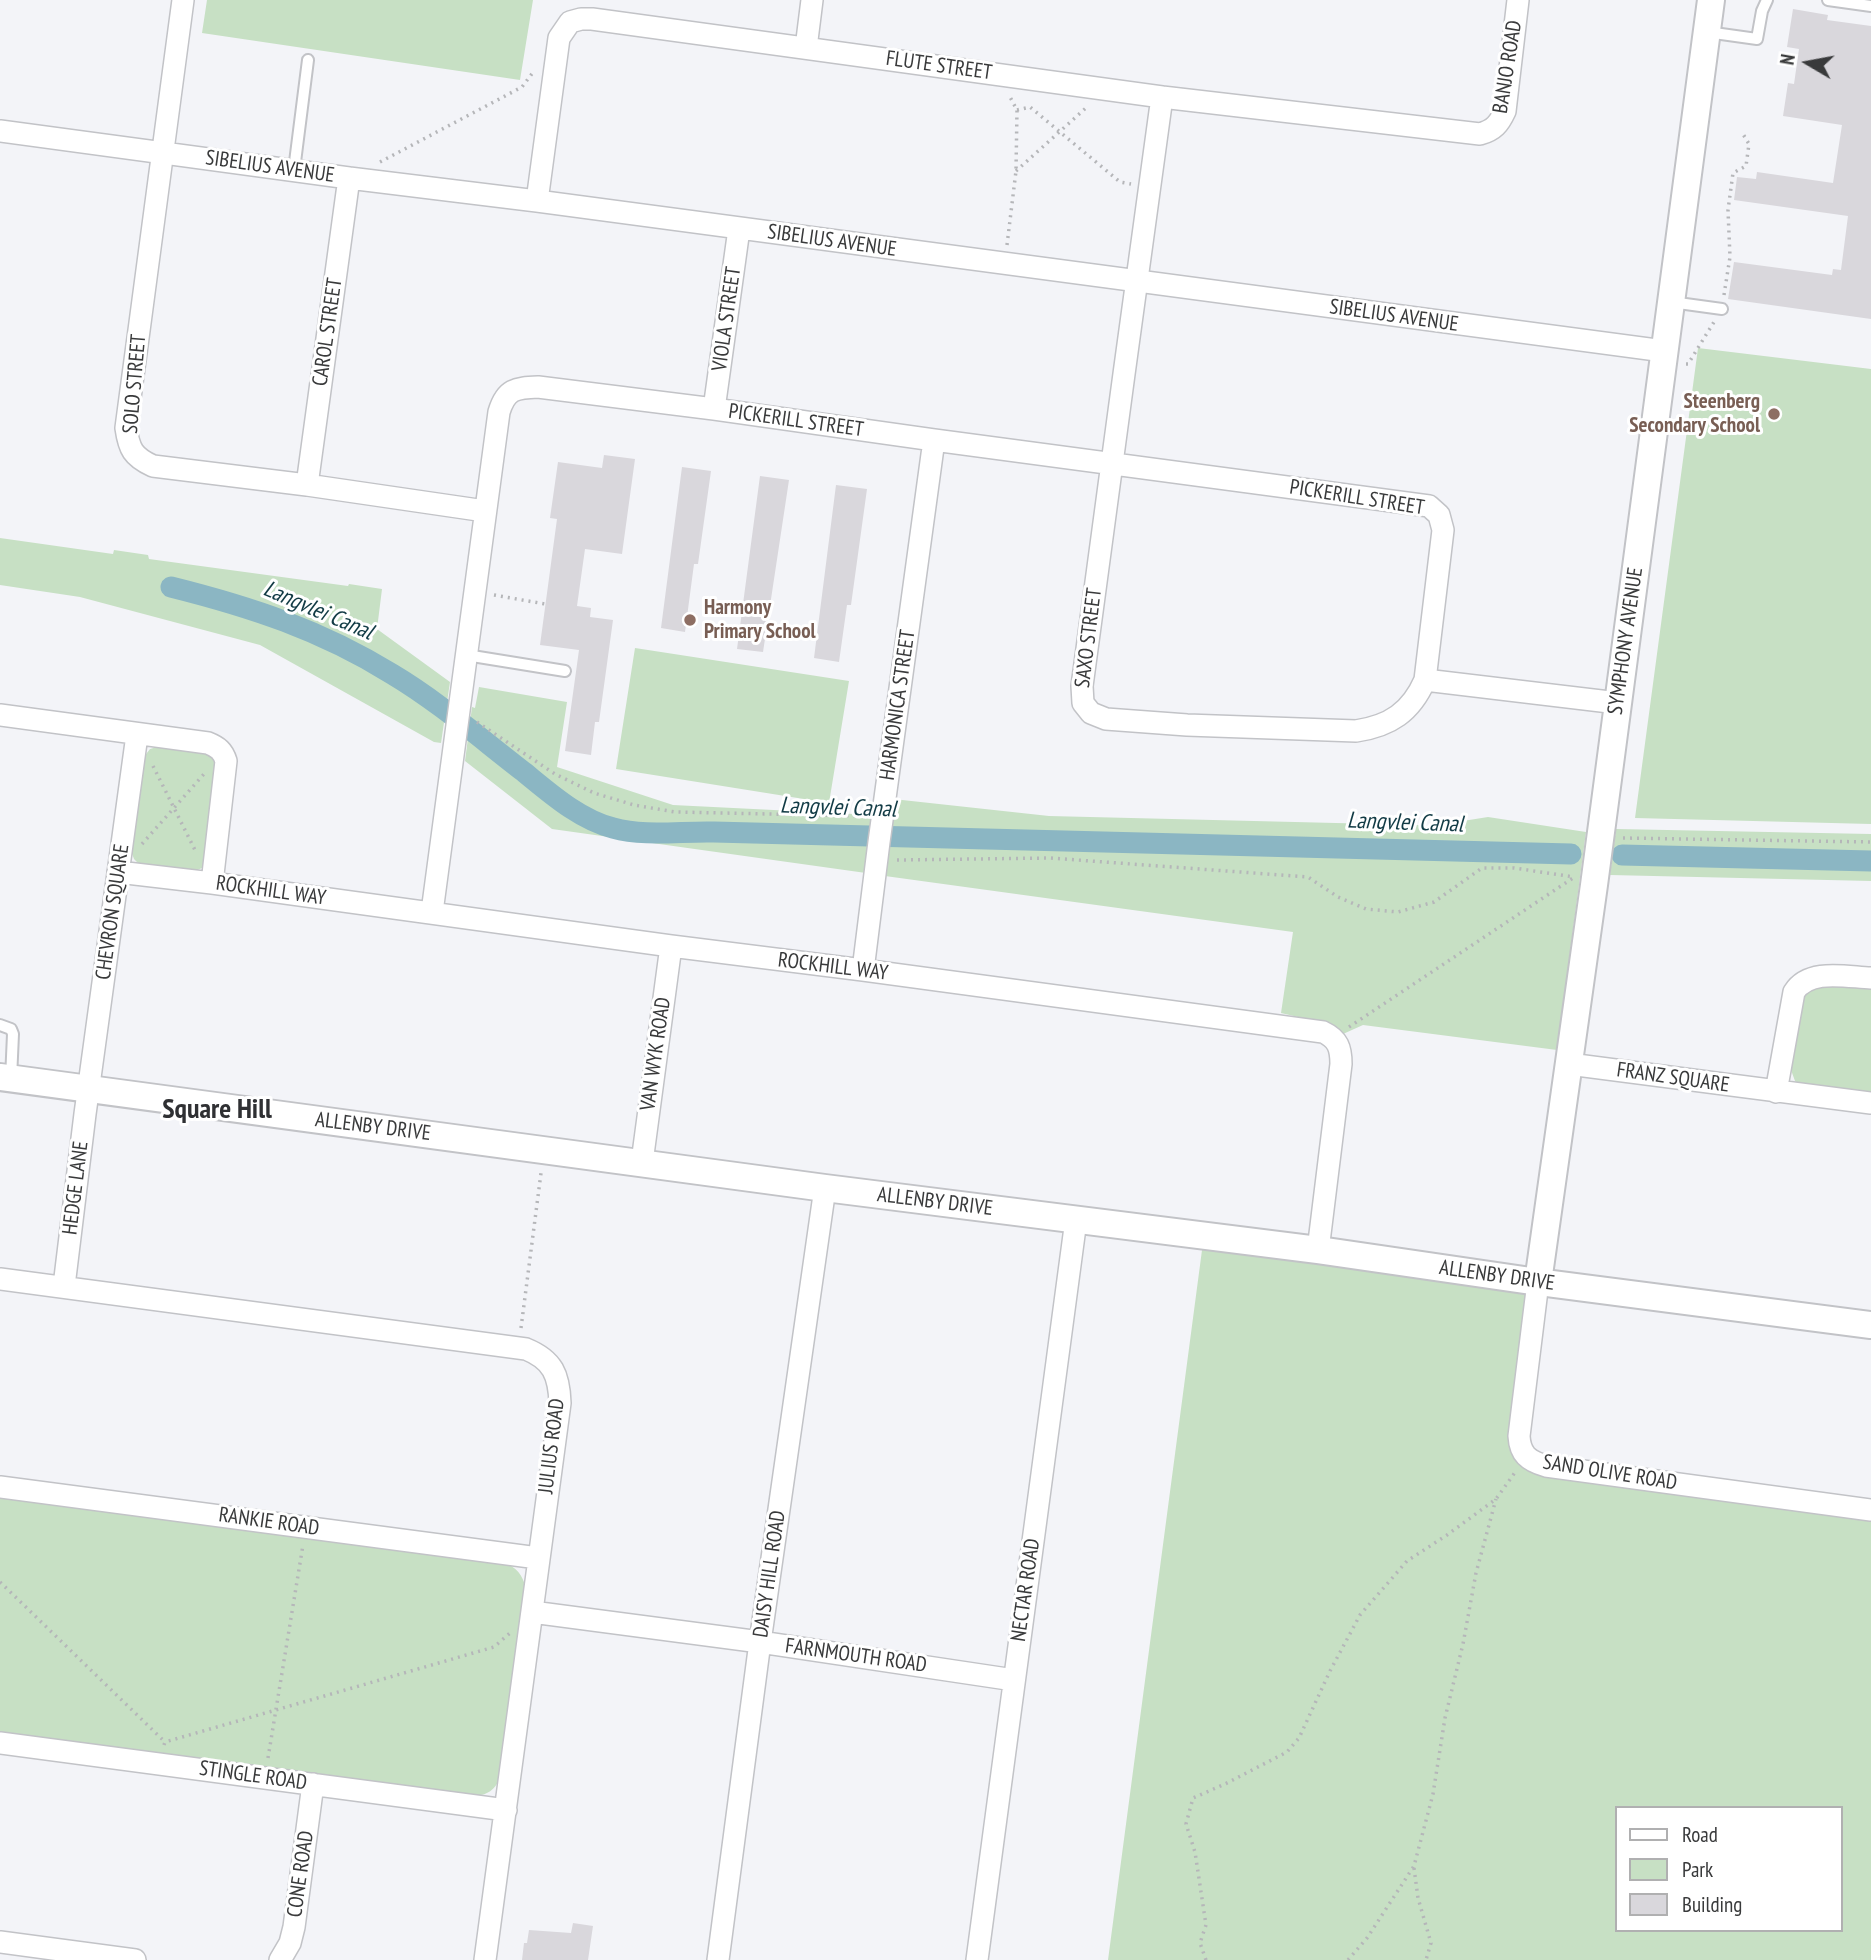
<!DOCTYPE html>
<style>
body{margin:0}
#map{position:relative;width:1871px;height:1960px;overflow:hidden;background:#f3f4f8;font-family:"PT Sans Narrow",sans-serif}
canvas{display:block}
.legend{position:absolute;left:1615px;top:1806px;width:228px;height:126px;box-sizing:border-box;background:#fff;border:2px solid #b0b0b1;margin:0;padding:9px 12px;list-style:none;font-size:21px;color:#393a3b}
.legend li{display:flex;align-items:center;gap:14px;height:35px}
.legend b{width:35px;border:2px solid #b0b0b1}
.north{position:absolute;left:1773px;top:28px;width:70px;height:70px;-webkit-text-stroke:5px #fff;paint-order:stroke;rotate:280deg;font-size:19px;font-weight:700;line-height:28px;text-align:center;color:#393a3b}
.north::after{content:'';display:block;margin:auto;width:24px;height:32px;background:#393a3b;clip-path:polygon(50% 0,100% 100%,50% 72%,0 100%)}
</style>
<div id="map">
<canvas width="1871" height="1960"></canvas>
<ul class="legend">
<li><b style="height:9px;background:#fff"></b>Road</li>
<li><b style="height:19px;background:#c7e0c4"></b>Park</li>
<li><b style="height:19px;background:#d9d7dc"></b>Building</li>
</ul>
<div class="north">N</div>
</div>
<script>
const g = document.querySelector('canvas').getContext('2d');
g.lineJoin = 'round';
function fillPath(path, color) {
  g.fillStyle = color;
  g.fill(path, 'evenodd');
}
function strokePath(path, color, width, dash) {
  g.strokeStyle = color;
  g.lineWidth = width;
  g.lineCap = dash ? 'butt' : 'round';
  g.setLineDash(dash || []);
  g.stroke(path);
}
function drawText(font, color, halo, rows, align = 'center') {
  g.font = font + ' "PT Sans Narrow",sans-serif';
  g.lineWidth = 6;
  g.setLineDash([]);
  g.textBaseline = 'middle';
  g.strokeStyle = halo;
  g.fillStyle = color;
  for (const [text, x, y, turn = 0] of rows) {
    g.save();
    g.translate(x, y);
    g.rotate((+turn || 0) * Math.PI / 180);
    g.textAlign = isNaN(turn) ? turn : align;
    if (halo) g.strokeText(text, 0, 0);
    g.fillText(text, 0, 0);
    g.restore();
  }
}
const green = new Path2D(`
 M 207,0 L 533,0 L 520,80 L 202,33 Z
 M 1698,348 L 1871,369 L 1871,824 L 1635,818 Z
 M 0,538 L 113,554 L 114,550 L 148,555 L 149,559 L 348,586 L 349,584 L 382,589 L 377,629 L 450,682 L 441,743 L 434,742 L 260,645 L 80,597 L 0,585 Z
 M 635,648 L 849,681 L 829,803 L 616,769 Z
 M 479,687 L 567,702 L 557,767 L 673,805 L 874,815 L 866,873 L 552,829 L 465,761 L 472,707 L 475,708 Z
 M 160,746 L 206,751 L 214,757 L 219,767 L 207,856 L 202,868 L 191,873 L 141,866 L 134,859 L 130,848 L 143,758 L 150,749 Z
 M 893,799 L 1049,816 L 1418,825 L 1425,827 L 1488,817 L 1586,832 L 1557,1050 L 1363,1025 L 1343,1034 L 1332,1025 L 1281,1013 L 1293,932 L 885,876 Z
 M 1616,829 L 1871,834 L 1871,881 L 1610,875 Z
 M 1816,985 L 1871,987 L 1871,1097 L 1799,1085 L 1795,1081 L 1791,1070 L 1801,997 Z
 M 1204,1235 L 1538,1282 L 1526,1458 L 1871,1510 L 1871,1960 L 1108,1960 ZM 1617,1808 L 1841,1808 L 1841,1930 L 1617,1930 Z
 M 0,1496 L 504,1562 C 517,1568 522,1574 526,1588 L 502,1775 C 495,1790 488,1796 471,1796 L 0,1733 Z`);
const canal = new Path2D(`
 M 171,587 C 251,607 321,630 392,674 C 439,702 481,739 524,772 C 551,794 579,819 613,828 C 645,837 681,831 714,832 L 1571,854
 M 1622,855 L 1871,861`);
const building = new Path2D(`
 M 1793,9 L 1828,15 L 1827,20 L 1871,26 L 1871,319 L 1728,299 L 1734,262 L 1832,275 L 1833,269 L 1841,270 L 1848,216 L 1734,200 L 1737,177 L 1756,179 L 1757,172 L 1833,183 L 1842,125 L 1783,116 L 1788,83 L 1794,84 L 1799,49 L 1787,47 Z
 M 604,455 L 635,459 L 622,554 L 585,549 L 577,606 L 591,608 L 590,617 L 613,620 L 599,722 L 595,722 L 591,755 L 565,751 L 579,650 L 540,645 L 557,519 L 550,518 L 558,462 L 602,468 Z
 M 682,467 L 711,471 L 698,564 L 694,564 L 685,632 L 661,628 Z
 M 760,476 L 789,480 L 763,652 L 737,649 Z
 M 836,485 L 867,489 L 851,605 L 847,605 L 839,662 L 814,658 Z
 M 573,1923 L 593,1926 L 588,1960 L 522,1960 L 524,1943 L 527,1943 L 529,1930 L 571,1933 Z`);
const path = new Path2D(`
 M 1017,110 L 1030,107 L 1120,182 L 1131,184
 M 380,162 L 522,87 L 534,71
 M 1016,171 L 1087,107
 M 1007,245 L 1016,171 L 1017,110 L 1010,97
 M 1724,295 L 1730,257 L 1728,210 L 1733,173 L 1746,166 L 1749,144 L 1743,134
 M 1686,364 L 1688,364 L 1714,322
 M 494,595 L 545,604
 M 477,722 L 555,774 L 594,793 L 634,805 L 675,812 L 863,816
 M 153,766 L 195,850
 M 1623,838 L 1871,842
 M 142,844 L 204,774
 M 897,860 L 1050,858 L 1308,877 L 1338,897 L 1366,909 L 1398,912 L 1434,902 L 1482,868 L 1514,868 L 1574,877
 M 1349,1027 L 1573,878
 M 521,1328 L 541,1173
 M 0,1582 L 165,1742
 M 164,1745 L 165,1742 L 494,1647 L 510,1633
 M 268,1758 L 303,1545
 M 1414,1868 L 1418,1898 L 1431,1943 L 1426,1960
 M 1206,1960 L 1200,1943 L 1206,1925 L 1195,1852 L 1186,1824 L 1193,1798 L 1225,1784 L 1287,1752 L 1299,1738 L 1330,1671 L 1360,1615 L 1407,1561 L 1447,1535 L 1496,1499 L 1516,1471
 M 1348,1960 L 1367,1938 L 1414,1866 L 1433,1794 L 1445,1718 L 1463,1644 L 1476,1573 L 1496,1499`);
const service = new Path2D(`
 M 1828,0 L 1871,6
 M 1707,32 L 1757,39 L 1762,11 L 1767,0
 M 294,170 L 308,60
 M 1671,302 L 1722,309
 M 466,655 L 565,671
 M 0,1025 L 11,1029 L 13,1034 L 11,1079`);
const minor = new Path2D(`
 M 183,0 L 126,428 C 129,449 133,457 153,466 L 307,485 L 485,511
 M 806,48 L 812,0
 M 0,131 L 349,178 L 537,201 L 1664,351
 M 537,201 L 559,38 L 570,22 L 581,19 L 592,19 L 1162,97 L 1480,134 C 1494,130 1499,124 1505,111 L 1518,0
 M 714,409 L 739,229
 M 307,485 L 349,178
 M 1425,680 L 1618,703
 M 0,715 L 208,743 C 218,747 223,751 226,761 L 212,883
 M 118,872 L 212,883 L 671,946 L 863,970 L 1323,1032 C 1338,1039 1341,1048 1341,1064 L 1318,1250
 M 432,912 L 499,412 C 506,389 515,388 538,387 L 714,409 L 934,440 L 1429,506 L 1439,515 L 1443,530 L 1425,680 C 1411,712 1390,726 1356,731 L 1187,725 L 1106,719 L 1091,713 L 1083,703 L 1082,686 C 1108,490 1135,293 1162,97
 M 863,970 L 879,842 L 934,440
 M 1569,1064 L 1871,1103
 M 1776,1092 L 1794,992 C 1809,968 1846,977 1871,978
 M 642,1162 L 671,946
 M 0,1279 L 526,1349 C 553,1360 559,1375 560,1403 L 485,1960
 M 1538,1282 L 1519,1436 C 1520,1454 1528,1461 1546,1466 L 1871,1510
 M 64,1286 L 85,1114 L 137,735
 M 0,1487 L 538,1558
 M 532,1612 L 760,1642 L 1014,1680
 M 0,1743 L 506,1810
 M 0,1942 L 135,1960
 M 280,1960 L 290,1943 L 294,1927 L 313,1784
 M 718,1960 L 760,1642 L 825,1188
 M 977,1960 L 1076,1220`);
const tertiary = new Path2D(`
 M 0,1077 L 825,1188 L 1318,1250 L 1538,1282 L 1871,1325
 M 1538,1282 L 1594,885 L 1711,0`);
const markers = [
 [1774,414,7,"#8d6e63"],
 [690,620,7,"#8d6e63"]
];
const streetNames = [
 ["FLUTE STREET",939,66,8],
 ["BANJO ROAD",1508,67,-81],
 ["SIBELIUS AVENUE",270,167,8],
 ["SIBELIUS AVENUE",832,241,8],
 ["SIBELIUS AVENUE",1394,316,8],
 ["VIOLA STREET",727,319,-82],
 ["CAROL STREET",328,332,-82],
 ["SOLO STREET",135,384,-85],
 ["PICKERILL STREET",796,421,8],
 ["PICKERILL STREET",1357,498,9],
 ["SAXO STREET",1089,638,-83],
 ["SYMPHONY AVENUE",1626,641,-82],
 ["HARMONICA STREET",898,705,-82],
 ["ROCKHILL WAY",271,891,8],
 ["CHEVRON SQUARE",113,912,-82],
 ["ROCKHILL WAY",833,967,7],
 ["VAN WYK ROAD",656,1054,-82],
 ["FRANZ SQUARE",1673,1078,8],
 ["ALLENBY DRIVE",373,1127,7],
 ["HEDGE LANE",76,1188,-83],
 ["ALLENBY DRIVE",935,1202,7],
 ["ALLENBY DRIVE",1497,1276,8],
 ["JULIUS ROAD",552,1446,-83],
 ["SAND OLIVE ROAD",1610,1473,9],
 ["RANKIE ROAD",269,1522,8],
 ["DAISY HILL ROAD",770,1574,-82],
 ["NECTAR ROAD",1026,1590,-82],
 ["FARNMOUTH ROAD",856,1656,8],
 ["STINGLE ROAD",253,1776,8],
 ["CONE ROAD",301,1874,-82]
];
const educationNames = [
 ["Steenberg",1760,402],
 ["Secondary School",1760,426],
 ["Harmony",704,608,"left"],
 ["Primary School",704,632,"left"]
];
const waterNames = [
 ["Langvlei Canal",318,611,23],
 ["Langvlei Canal",838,808,2],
 ["Langvlei Canal",1405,823,2]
];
const districtNames = [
 ["Square Hill",217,1110]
];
fillPath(green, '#c7e0c4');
strokePath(canal, '#8bb6c3', 21);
fillPath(building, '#d9d7dc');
strokePath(service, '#c2c3c7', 14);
strokePath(minor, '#c2c3c7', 24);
strokePath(tertiary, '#c2c3c7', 30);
strokePath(path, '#b5b6b9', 3.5, [2, 5]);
strokePath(service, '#fff', 10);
strokePath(minor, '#fff', 21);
strokePath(tertiary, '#fff', 26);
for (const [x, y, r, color] of markers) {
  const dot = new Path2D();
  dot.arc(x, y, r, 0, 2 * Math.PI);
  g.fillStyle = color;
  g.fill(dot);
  strokePath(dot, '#fff', 2.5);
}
drawText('21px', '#393a3b', '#fff', streetNames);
drawText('bold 21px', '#785e54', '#fff', educationNames, 'right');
drawText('italic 23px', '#123b45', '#fff', waterNames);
drawText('bold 28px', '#2f3033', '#fff', districtNames);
</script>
